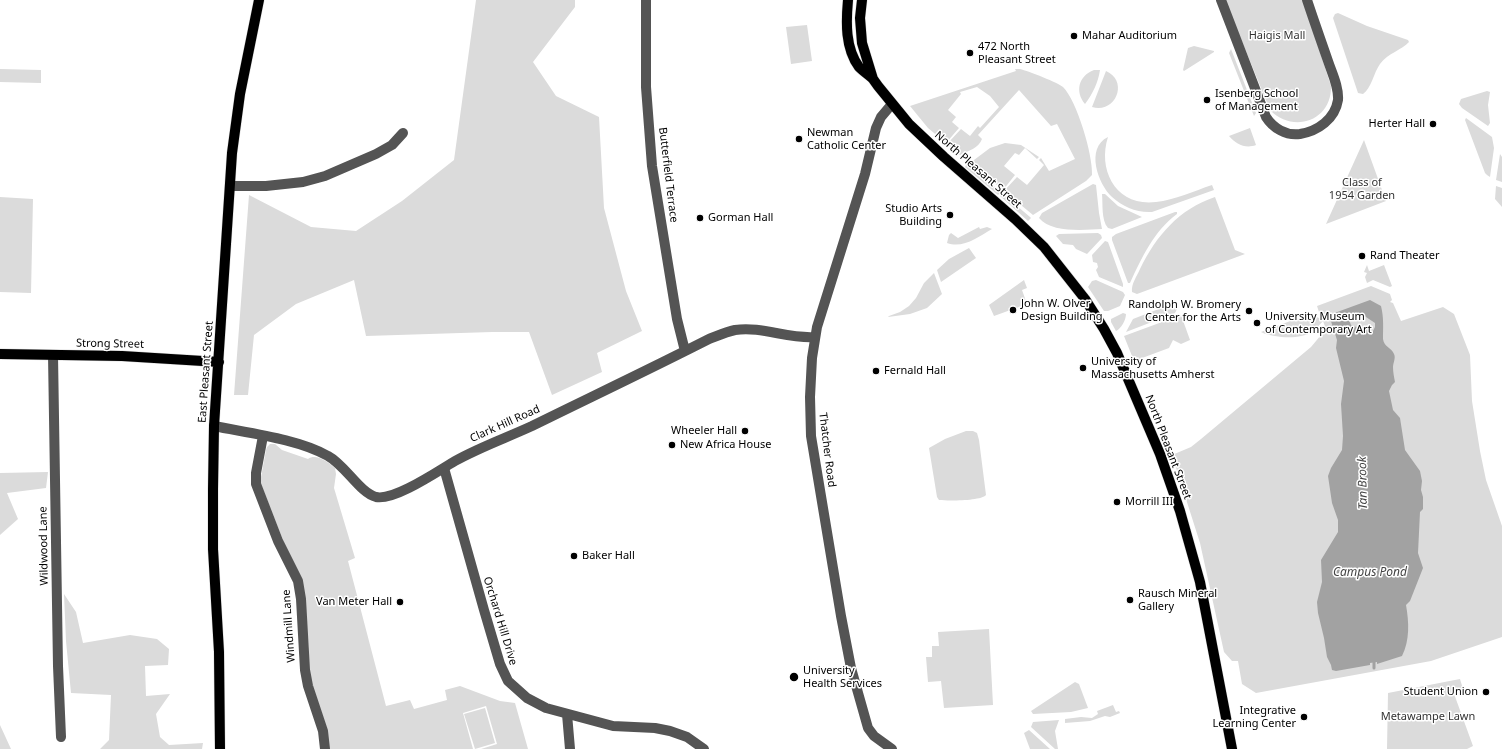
<!DOCTYPE html>
<style>
body{margin:0}
canvas{display:block;background:#fff}
</style>
<canvas width="1502" height="749"></canvas>
<script>
const g = document.querySelector('canvas').getContext('2d');
g.lineJoin = 'round';
function fillPath(path, color) {
  g.fillStyle = color;
  g.fill(path, 'evenodd');
}
function strokePath(path, color, width, dash) {
  g.strokeStyle = color;
  g.lineWidth = width;
  g.lineCap = dash ? 'butt' : 'round';
  g.setLineDash(dash || []);
  g.stroke(path);
}
function drawText(font, color, halo, rows, align = 'center') {
  g.font = font + ' "Noto Sans",sans-serif';
  g.lineWidth = 3;
  g.setLineDash([]);
  g.textBaseline = 'middle';
  g.strokeStyle = halo;
  g.fillStyle = color;
  for (const [text, x, y, turn = 0] of rows) {
    g.save();
    g.translate(x, y);
    g.rotate((+turn || 0) * Math.PI / 180);
    g.textAlign = isNaN(turn) ? turn : align;
    if (halo) g.strokeText(text, 0, 0);
    g.fillText(text, 0, 0);
    g.restore();
  }
}
const green = new Path2D(`
 M 476,0 L 575,0 L 575,7 L 533,62 L 556,96 L 599,117 L 604,208 L 626,291 L 642,331 L 597,353 L 602,372 L 552,395 L 529,332 L 492,332 L 366,336 L 354,280 L 296,304 L 254,335 L 248,395 L 234,395 L 249,195 L 311,227 L 356,231 L 402,201 L 454,160 Z
 M 1225,0 L 1303,0 L 1331,86 C 1332,121 1293,134 1270,110 Z
 M 1338,13 L 1367,26 L 1408,40 L 1409,42 C 1402,50 1388,53 1380,64 C 1374,72 1371,89 1363,94 L 1358,93 L 1333,18 L 1335,14 Z
 M 807,25 L 812,61 L 791,64 L 786,27 Z
 M 1194,46 L 1214,51 L 1214,52 L 1184,71 L 1183,70 L 1188,48 Z
 M 1231,49 L 1256,113 L 1254,116 L 1229,53 Z
 M 0,69 L 41,70 L 41,83 L 0,82 Z
 M 1015,69 L 1020,69 C 1028,71 1059,83 1063,87 C 1077,101 1093,155 1092,175 L 1086,181 L 1033,215 L 1004,191 L 1017,177 L 1027,185 L 1044,165 L 1039,160 L 1041,158 L 1049,171 L 1075,159 L 1057,124 L 1051,126 L 1019,90 L 978,135 L 982,139 C 979,148 968,151 960,155 L 947,144 L 961,129 L 970,136 L 978,126 L 980,128 L 999,107 L 990,96 L 977,87 L 960,92 L 961,94 L 948,110 L 956,117 L 952,122 L 959,128 L 946,143 L 928,128 L 910,106 L 1016,71 Z
 M 1094,70 L 1100,70 C 1098,83 1093,93 1085,104 C 1075,92 1078,76 1094,70 Z
 M 1106,71 C 1129,81 1116,114 1092,107 Z
 M 1487,91 L 1490,92 L 1488,105 L 1490,123 L 1488,126 L 1462,108 L 1459,104 L 1461,99 Z
 M 1466,118 L 1492,137 L 1494,148 L 1490,177 L 1487,175 L 1485,173 L 1465,120 Z
 M 1250,128 L 1256,145 C 1245,149 1236,144 1229,136 Z
 M 1108,137 C 1097,171 1117,207 1156,202 C 1175,200 1194,191 1212,185 L 1214,190 L 1152,212 C 1137,213 1123,207 1112,197 C 1098,184 1085,148 1108,137 Z
 M 1364,140 L 1386,201 L 1326,224 Z
 M 1005,143 L 1021,145 L 1039,157 L 1037,159 L 1025,148 L 1019,155 L 1015,153 L 1004,166 L 1015,175 L 1003,190 L 970,163 L 990,148 Z
 M 1500,154 L 1502,157 L 1502,182 L 1496,180 Z
 M 967,164 L 1001,192 L 998,195 L 965,167 Z
 M 1093,184 L 1096,185 L 1099,213 L 1102,229 C 1084,230 1051,233 1039,218 L 1042,213 Z
 M 1496,186 L 1502,188 L 1502,207 L 1495,199 Z
 M 1003,194 L 1030,217 L 1031,218 L 1028,221 L 1000,196 Z
 M 1102,194 L 1105,194 L 1118,206 L 1142,217 L 1112,229 L 1108,228 C 1101,220 1103,204 1102,194 Z
 M 0,197 L 33,199 L 31,293 L 0,292 Z
 M 1215,197 L 1235,250 L 1245,254 L 1137,294 L 1132,292 C 1131,284 1137,276 1140,269 C 1156,236 1179,209 1215,197 Z
 M 1175,212 L 1177,212 L 1177,214 C 1154,231 1142,257 1130,283 L 1128,283 L 1112,240 L 1112,237 L 1116,234 Z
 M 979,227 L 980,229 L 987,227 L 992,229 C 978,237 963,249 947,243 L 949,235 L 951,233 L 958,238 Z
 M 1098,233 L 1101,235 L 1102,238 L 1087,254 L 1076,249 L 1073,245 L 1063,244 L 1056,236 L 1059,234 Z
 M 1105,241 L 1108,242 L 1123,284 L 1123,287 L 1099,277 L 1096,270 L 1098,267 L 1097,263 L 1093,262 L 1092,255 Z
 M 969,248 L 976,258 L 941,282 L 937,270 L 949,259 Z
 M 1367,265 L 1369,271 L 1384,265 L 1392,286 L 1390,287 L 1373,280 L 1367,283 L 1365,277 L 1367,273 L 1364,272 Z
 M 934,273 L 942,294 L 927,308 L 910,314 L 888,317 L 889,316 L 900,312 L 909,306 L 916,298 L 924,283 Z
 M 1024,280 L 1027,288 L 1022,290 L 1027,304 L 994,316 L 989,305 Z
 M 1096,280 L 1123,292 L 1125,295 L 1120,306 L 1108,311 L 1104,311 L 1088,287 L 1092,281 Z
 M 1371,286 L 1390,294 L 1392,300 L 1390,302 L 1393,303 L 1401,321 L 1443,307 L 1454,314 L 1470,355 L 1472,401 L 1480,451 L 1486,480 L 1502,526 L 1502,637 L 1431,661 L 1256,693 L 1242,684 L 1238,661 L 1232,661 L 1224,652 L 1200,543 L 1172,455 L 1191,447 L 1201,439 L 1311,347 L 1321,335 L 1327,332 L 1323,321 C 1320,324 1317,328 1314,331 C 1300,340 1277,338 1263,333 L 1261,332 L 1309,314 L 1319,318 L 1321,318 L 1317,306 Z
 M 1175,300 L 1178,307 L 1175,313 L 1126,332 L 1133,319 L 1169,305 L 1171,301 Z
 M 1123,313 L 1126,314 C 1126,320 1121,329 1116,331 L 1111,322 L 1111,319 Z
 M 1181,315 L 1190,340 L 1181,344 L 1173,340 L 1169,348 L 1134,361 L 1124,336 Z
 M 966,431 L 973,431 L 977,433 L 979,440 L 986,495 C 981,501 948,501 939,500 L 937,497 L 929,448 L 945,439 Z
 M 270,444 L 275,444 L 282,450 L 308,459 C 316,453 328,462 335,468 L 336,474 L 334,488 L 355,558 L 348,561 L 386,706 L 410,700 L 414,709 L 447,700 L 445,690 L 460,686 L 500,701 L 515,703 L 528,749 L 481,749 L 497,744 L 486,706 L 463,713 L 473,749 L 328,749 L 309,676 L 308,636 L 284,543 L 261,484 L 261,477 L 266,450 L 267,447 Z
 M 48,472 L 46,488 L 7,493 L 18,519 L 0,535 L 0,473 Z
 M 64,594 L 76,612 L 83,643 L 130,635 L 157,639 L 169,649 L 168,665 L 145,666 L 146,696 L 170,694 L 156,714 L 160,737 L 169,745 L 203,743 L 202,749 L 100,749 L 109,740 L 111,695 L 71,693 L 66,641 Z
 M 989,629 L 993,705 L 944,708 L 941,681 L 928,682 L 926,657 L 932,657 L 932,646 L 939,646 L 938,632 Z
 M 1460,679 L 1463,689 L 1453,691 L 1473,746 L 1467,749 L 1387,749 L 1388,693 Z
 M 1075,682 L 1079,684 L 1088,708 L 1071,712 L 1033,714 L 1031,711 Z
 M 1113,705 L 1116,712 L 1119,711 L 1120,713 L 1110,717 L 1105,716 L 1090,721 L 1065,723 L 1065,719 L 1081,717 L 1092,718 L 1098,714 L 1097,711 Z
 M 485,708 L 495,743 L 475,749 L 464,714 Z
 M 1059,720 L 1055,731 L 1058,749 L 1055,749 L 1031,727 L 1033,722 Z
 M 0,725 L 11,749 L 0,749 Z
 M 1029,730 L 1050,749 L 1030,749 L 1024,733 Z`);
const water = new Path2D(`
 M 1370,300 L 1381,306 C 1384,318 1383,328 1383,339 C 1384,347 1392,348 1394,354 C 1396,358 1393,363 1393,367 C 1393,372 1394,377 1395,382 L 1392,385 L 1389,391 L 1393,410 L 1400,418 L 1405,450 L 1420,471 L 1422,481 L 1421,490 L 1423,497 L 1423,509 L 1420,512 L 1418,553 L 1423,568 L 1410,601 L 1406,605 C 1409,622 1410,640 1402,656 L 1377,664 L 1377,662 L 1370,663 L 1370,665 L 1336,671 L 1332,670 L 1331,665 L 1327,657 L 1324,638 L 1318,613 L 1317,602 L 1322,582 L 1321,560 L 1338,532 L 1338,520 L 1332,503 L 1328,476 L 1331,468 L 1342,450 L 1343,436 L 1341,404 L 1344,381 L 1336,348 L 1337,340 L 1329,315 ZM 1353,315 L 1363,315 L 1375,323 L 1375,327 L 1373,331 L 1359,328 L 1351,325 L 1349,320 Z`);
const stream = new Path2D(`
 M 1374,659 L 1374,668`);
const minor = new Path2D(`
 M 646,0 L 646,87 L 652,166 L 677,319 L 685,351
 M 1221,0 L 1266,117 C 1273,128 1286,136 1300,134 C 1318,131 1335,119 1338,100 C 1339,87 1332,73 1328,61 C 1321,41 1314,21 1307,0
 M 230,186 L 266,186 L 303,182 L 325,176 L 376,154 L 392,145 L 403,133
 M 53,355 L 58,666 L 61,737
 M 214,426 C 248,433 299,439 328,456 C 345,465 360,493 376,497 C 394,501 438,471 455,461 C 480,447 506,438 532,426 C 591,397 650,369 709,339 C 717,336 726,332 735,330 C 762,326 788,339 815,337
 M 263,436 L 256,473 L 256,484 L 278,541 L 298,581 L 301,599 L 305,670 L 308,686 L 323,731 L 325,749
 M 444,468 L 484,610 L 500,664 L 508,681 L 527,698 L 546,708 L 613,726 L 655,728 L 670,731 L 687,737 L 704,749
 M 567,714 L 570,749
 M 892,749 L 874,736 L 868,728 L 851,668 L 841,616 L 811,436 L 810,397 L 812,358 L 817,327 L 865,174 L 876,128 L 881,117 L 892,104`);
const major = new Path2D(`
 M 848,0 C 846,22 845,48 859,67 C 863,71 869,75 873,79
 M 862,0 L 860,18 L 862,43 L 873,79 L 878,86 L 909,124 L 944,157 L 1015,219 L 1044,247 L 1085,299 L 1104,329 L 1117,353 L 1160,454 L 1180,511 L 1200,582 L 1232,749
 M 0,354 L 122,356 L 219,362
 M 220,749 L 219,652 L 213,549 L 213,489 L 214,426 L 232,153 L 240,94 L 259,0`);
const markers = [
 [1074,36,4,"#000"],
 [970,53,4,"#000"],
 [1207,100,4,"#000"],
 [1433,124,4,"#000"],
 [799,139,4,"#000"],
 [950,215,4,"#000"],
 [700,218,4,"#000"],
 [1362,256,4,"#000"],
 [1013,310,4,"#000"],
 [1249,311,4,"#000"],
 [1257,323,4,"#000"],
 [1083,368,4,"#000"],
 [876,371,4,"#000"],
 [745,431,4,"#000"],
 [672,445,4,"#000"],
 [1117,502,4,"#000"],
 [574,556,4,"#000"],
 [1130,600,4,"#000"],
 [400,602,4,"#000"],
 [794,677,5,"#000"],
 [1486,692,4,"#000"],
 [1304,717,4,"#000"]
];
const poiNames = [
 ["Mahar Auditorium",1082,36],
 ["472 North",978,47],
 ["Pleasant Street",978,60],
 ["Isenberg School",1215,94],
 ["of Management",1215,107],
 ["Herter Hall",1425,124,"right"],
 ["Newman",807,133],
 ["Catholic Center",807,146],
 ["Studio Arts",942,209,"right"],
 ["Building",942,222,"right"],
 ["Gorman Hall",708,218],
 ["Rand Theater",1370,256],
 ["John W. Olver",1021,304],
 ["Design Building",1021,317],
 ["Randolph W. Bromery",1241,305,"right"],
 ["Center for the Arts",1241,318,"right"],
 ["University Museum",1265,317],
 ["of Contemporary Art",1265,330],
 ["University of",1091,362],
 ["Massachusetts Amherst",1091,375],
 ["Fernald Hall",884,371],
 ["Wheeler Hall",737,431,"right"],
 ["New Africa House",680,445],
 ["Morrill III",1125,502],
 ["Baker Hall",582,556],
 ["Rausch Mineral",1138,594],
 ["Gallery",1138,607],
 ["Van Meter Hall",392,602,"right"],
 ["University",803,671],
 ["Health Services",803,684],
 ["Student Union",1478,692,"right"],
 ["Integrative",1296,711,"right"],
 ["Learning Center",1296,724,"right"]
];
const parkNames = [
 ["Haigis Mall",1277,36],
 ["Class of",1362,183],
 ["1954 Garden",1362,196],
 ["Metawampe Lawn",1428,717]
];
const streetNames = [
 ["North Pleasant Street",978,170,41],
 ["Butterfield Terrace",668,175,83],
 ["Strong Street",110,344,1],
 ["East Pleasant Street",206,372,-86],
 ["Clark Hill Road",505,424,-24],
 ["North Pleasant Street",1168,447,69],
 ["Thatcher Road",827,450,83],
 ["Wildwood Lane",44,546,-91],
 ["Orchard Hill Drive",500,621,73],
 ["Windmill Lane",289,626,-94]
];
const waterNames = [
 ["Tan Brook",1363,483,-91],
 ["Campus Pond",1370,573]
];
fillPath(green, '#dbdbdb');
fillPath(water, '#a2a2a2');
strokePath(stream, '#a2a2a2', 3);
strokePath(major, '#dbdbdb', 11);
strokePath(minor, '#545454', 10);
strokePath(major, '#000', 10);
for (const [x, y, r, color] of markers) {
  const dot = new Path2D();
  dot.arc(x, y, r, 0, 2 * Math.PI);
  g.fillStyle = color;
  g.fill(dot);
  strokePath(dot, '#fff', 1.5);
}
drawText('11px', '#000', '#fff', poiNames, 'left');
drawText('11px', '#323232', '#fff', parkNames);
drawText('11px', '#000', '#fff', streetNames);
drawText('italic 12px', '#434343', '#fff', waterNames);
</script>
